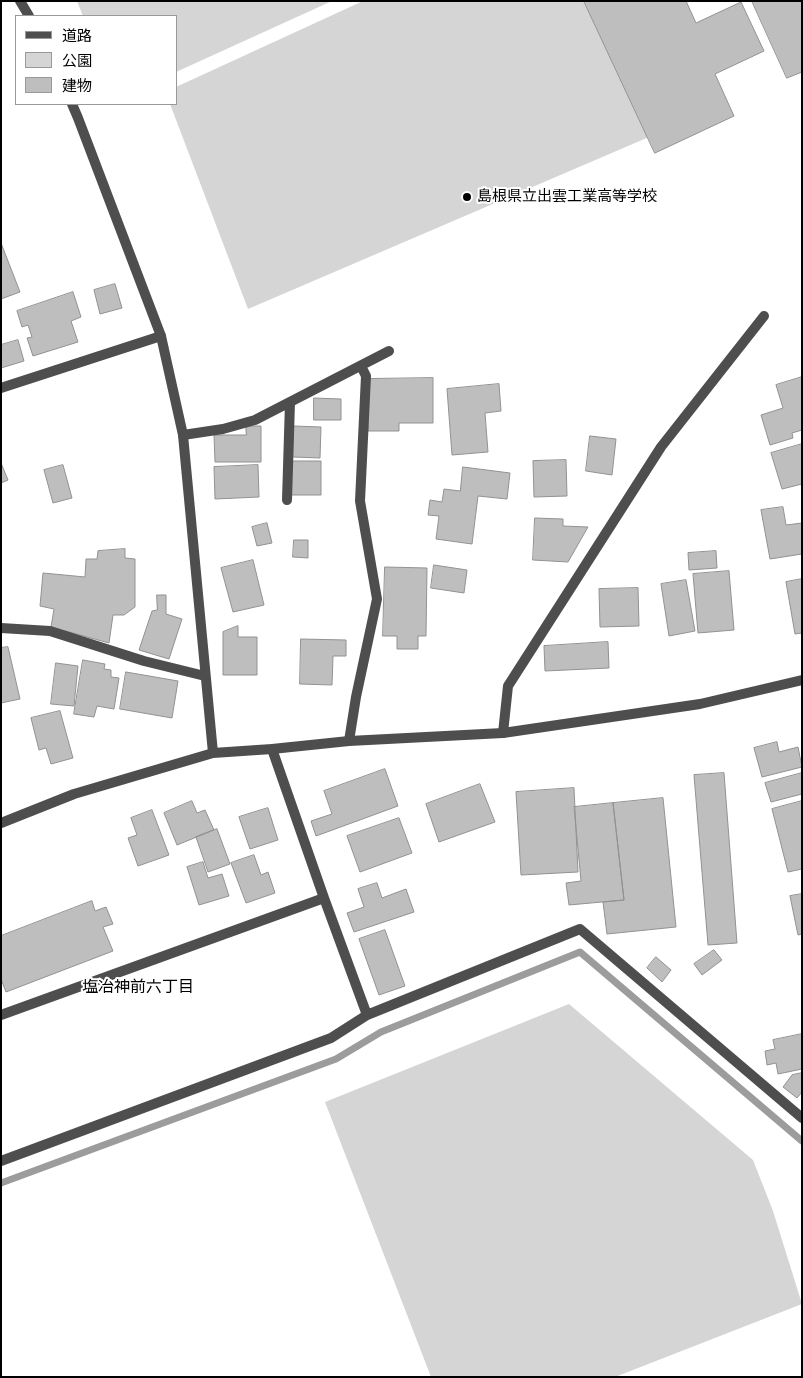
<!DOCTYPE html>
<meta charset="utf-8">
<style>
body{margin:0}
#map{position:relative;width:803px;height:1378px;overflow:hidden;background:#fff;font-family:"Roboto Condensed","Noto Sans JP",sans-serif}
canvas{display:block}
.frame{position:absolute;inset:0;border:2px solid #000;pointer-events:none}
.legend{position:absolute;left:15px;top:15px;width:162px;height:90px;box-sizing:border-box;background:#fff;border:1px solid #999;margin:0;padding:6px 9px;list-style:none;font-size:15px;color:#000}
.legend li{display:flex;align-items:center;gap:10px;height:25px}
.legend b{width:25px;border:1px solid #999}
</style>
<div id="map">
<canvas width="803" height="1378"></canvas>
<div class="frame"></div>
<ul class="legend">
<li><b style="height:6px;background:#4e4e4e"></b>道路</li>
<li><b style="height:14px;background:#d5d5d5"></b>公園</li>
<li><b style="height:14px;background:#bebebe"></b>建物</li>
</ul>
</div>
<script>
const g = document.querySelector('canvas').getContext('2d');
g.lineJoin = 'round';
function fillPath(path, color) {
  g.fillStyle = color;
  g.fill(path, 'evenodd');
}
function strokePath(path, color, width, dash) {
  g.strokeStyle = color;
  g.lineWidth = width;
  g.lineCap = dash ? 'butt' : 'round';
  g.setLineDash(dash || []);
  g.stroke(path);
}
function drawText(font, color, halo, rows, align = 'center') {
  g.font = font + ' "Roboto Condensed","Noto Sans JP",sans-serif';
  g.lineWidth = 4;
  g.setLineDash([]);
  g.textBaseline = 'middle';
  g.strokeStyle = halo;
  g.fillStyle = color;
  for (const [text, x, y, turn = 0] of rows) {
    g.save();
    g.translate(x, y);
    g.rotate((+turn || 0) * Math.PI / 180);
    g.textAlign = isNaN(turn) ? turn : align;
    if (halo) g.strokeText(text, 0, 0);
    g.fillText(text, 0, 0);
    g.restore();
  }
}
const green = new Path2D(`
 M 77,1 L 332,1 L 176,72 L 176,16 L 83,16 Z
 M 363,1 L 596,1 L 656,134 L 248,309 L 170,104 L 176,104 L 176,87 Z
 M 569,1004 L 753,1160 L 773,1211 L 802,1304 L 615,1377 L 431,1377 L 325,1102 Z`);
const stream = new Path2D(`
 M 1,1183 L 336,1059 L 381,1032 L 580,952 L 802,1141`);
const building = new Path2D(`
 M 584,1 L 686,1 L 696,23 L 741,2 L 764,51 L 715,74 L 734,116 L 655,153 Z
 M 752,1 L 802,1 L 802,72 L 787,78 Z
 M 1,243 L 20,292 L 1,299 Z
 M 115,284 L 122,308 L 100,314 L 94,290 Z
 M 73,292 L 81,317 L 71,321 L 78,342 L 33,356 L 27,338 L 32,337 L 28,325 L 22,327 L 17,311 Z
 M 18,340 L 24,361 L 1,368 L 1,345 Z
 M 802,377 L 802,430 L 792,433 L 793,438 L 770,445 L 761,415 L 783,408 L 776,385 Z
 M 433,378 L 433,423 L 399,423 L 399,431 L 368,431 L 367,379 Z
 M 499,384 L 501,411 L 485,413 L 488,452 L 452,455 L 447,389 Z
 M 314,398 L 341,399 L 341,420 L 314,420 Z
 M 246,426 L 261,426 L 261,462 L 215,462 L 214,435 L 246,435 Z
 M 294,426 L 321,427 L 320,458 L 293,457 Z
 M 590,436 L 616,439 L 612,475 L 586,471 Z
 M 802,444 L 802,484 L 782,489 L 771,453 Z
 M 566,460 L 567,496 L 534,497 L 533,461 Z
 M 291,461 L 321,461 L 321,495 L 291,495 Z
 M 1,463 L 8,480 L 1,483 Z
 M 63,465 L 72,498 L 53,503 L 44,470 Z
 M 258,465 L 259,497 L 215,499 L 214,467 Z
 M 463,467 L 510,473 L 507,499 L 478,496 L 472,544 L 436,539 L 439,516 L 428,515 L 430,500 L 442,502 L 444,489 L 460,491 Z
 M 783,507 L 786,525 L 802,523 L 802,554 L 770,559 L 761,510 Z
 M 535,518 L 563,519 L 563,526 L 588,527 L 568,562 L 533,560 Z
 M 267,523 L 272,543 L 257,546 L 252,527 Z
 M 294,540 L 308,540 L 308,558 L 293,557 Z
 M 125,549 L 125,558 L 135,559 L 135,607 L 124,615 L 113,615 L 109,643 L 51,627 L 54,609 L 40,606 L 43,573 L 85,577 L 86,559 L 97,559 L 98,551 Z
 M 716,551 L 717,568 L 689,570 L 688,553 Z
 M 253,560 L 264,605 L 233,612 L 221,568 Z
 M 434,565 L 467,570 L 464,593 L 431,588 Z
 M 385,567 L 427,568 L 426,636 L 418,636 L 418,649 L 397,649 L 397,636 L 383,636 Z
 M 729,571 L 734,630 L 698,633 L 693,574 Z
 M 802,579 L 802,633 L 795,634 L 786,582 Z
 M 686,580 L 695,631 L 669,636 L 661,584 Z
 M 638,588 L 639,626 L 600,627 L 599,589 Z
 M 157,595 L 166,595 L 166,614 L 182,619 L 169,659 L 139,650 L 152,611 L 157,610 Z
 M 238,626 L 238,637 L 257,637 L 257,675 L 223,675 L 223,632 Z
 M 301,639 L 346,640 L 346,656 L 333,656 L 332,685 L 300,684 Z
 M 608,642 L 609,668 L 545,671 L 544,646 Z
 M 8,647 L 20,699 L 1,703 L 1,648 Z
 M 83,660 L 105,664 L 104,669 L 111,670 L 111,677 L 119,678 L 114,709 L 97,706 L 94,717 L 74,714 Z
 M 56,663 L 78,666 L 74,706 L 51,704 Z
 M 126,672 L 178,681 L 172,718 L 120,709 Z
 M 60,711 L 73,758 L 51,764 L 46,748 L 39,750 L 31,718 Z
 M 777,742 L 779,752 L 798,747 L 802,767 L 762,777 L 754,748 Z
 M 385,769 L 398,806 L 316,836 L 311,821 L 332,814 L 324,791 Z
 M 724,773 L 737,943 L 708,945 L 694,775 Z
 M 802,773 L 802,794 L 771,802 L 765,783 Z
 M 480,784 L 495,822 L 439,842 L 426,804 Z
 M 574,788 L 578,872 L 521,875 L 516,792 Z
 M 663,798 L 676,927 L 607,934 L 603,902 L 624,900 L 613,803 Z
 M 192,801 L 197,813 L 205,810 L 214,830 L 177,845 L 164,813 Z
 M 802,801 L 802,869 L 788,872 L 772,809 Z
 M 613,803 L 624,900 L 569,905 L 566,883 L 581,881 L 574,807 Z
 M 268,808 L 278,840 L 250,849 L 239,817 Z
 M 152,810 L 169,855 L 138,866 L 128,838 L 137,835 L 131,818 Z
 M 399,818 L 412,853 L 360,872 L 347,836 Z
 M 217,829 L 230,864 L 208,872 L 196,837 Z
 M 254,855 L 261,875 L 268,872 L 275,893 L 246,903 L 231,863 Z
 M 203,862 L 208,878 L 222,874 L 229,896 L 199,905 L 187,867 Z
 M 377,883 L 382,898 L 406,889 L 414,912 L 354,932 L 347,913 L 364,907 L 358,889 Z
 M 802,894 L 802,934 L 798,935 L 790,896 Z
 M 92,901 L 95,911 L 106,907 L 113,924 L 103,927 L 113,951 L 6,992 L 1,979 L 1,936 Z
 M 385,930 L 405,986 L 379,995 L 359,939 Z
 M 714,950 L 722,960 L 702,975 L 694,964 Z
 M 656,957 L 671,970 L 662,982 L 647,968 Z
 M 802,1034 L 802,1069 L 778,1074 L 776,1063 L 767,1065 L 765,1051 L 775,1049 L 773,1040 Z
 M 802,1073 L 802,1092 L 797,1098 L 783,1087 L 792,1075 Z`);
const minor = new Path2D(`
 M 1,388 L 161,336
 M 183,435 L 223,429 L 255,420 L 389,351
 M 287,500 L 290,402
 M 1,628 L 50,631 L 144,661 L 205,676
 M 503,733 L 508,686 L 661,447 L 764,316
 M 349,741 L 356,697 L 377,599 L 360,501 L 366,376 L 361,366
 M 272,749 L 324,898 L 367,1015
 M 1,1015 L 324,898
 M 1,1161 L 331,1038 L 367,1015 L 580,929 L 802,1118`);
const tertiary = new Path2D(`
 M 20,1 L 29,16
 M 72,104 L 78,118 L 161,336 L 183,435 L 213,753
 M 1,823 L 74,794 L 213,753 L 272,749 L 349,741 L 503,733 L 700,704 L 802,680`);
const markers = [
 [467,197,5,"#000"]
];
const poiNames = [
 ["島根県立出雲工業高等学校",477,197]
];
const neighbourhoodNames = [
 ["塩冶神前六丁目",138,988]
];
fillPath(green, '#d5d5d5');
strokePath(stream, '#9c9c9c', 7);
fillPath(building, '#bebebe');
strokePath(building, '#929292', 1);
strokePath(minor, '#4e4e4e', 10);
strokePath(tertiary, '#4e4e4e', 10);
for (const [x, y, r, color] of markers) {
  const dot = new Path2D();
  dot.arc(x, y, r, 0, 2 * Math.PI);
  g.fillStyle = color;
  g.fill(dot);
  strokePath(dot, '#fff', 2);
}
drawText('15px', '#000', '#fff', poiNames, 'left');
drawText('16px', '#000', '#fff', neighbourhoodNames);
</script>
